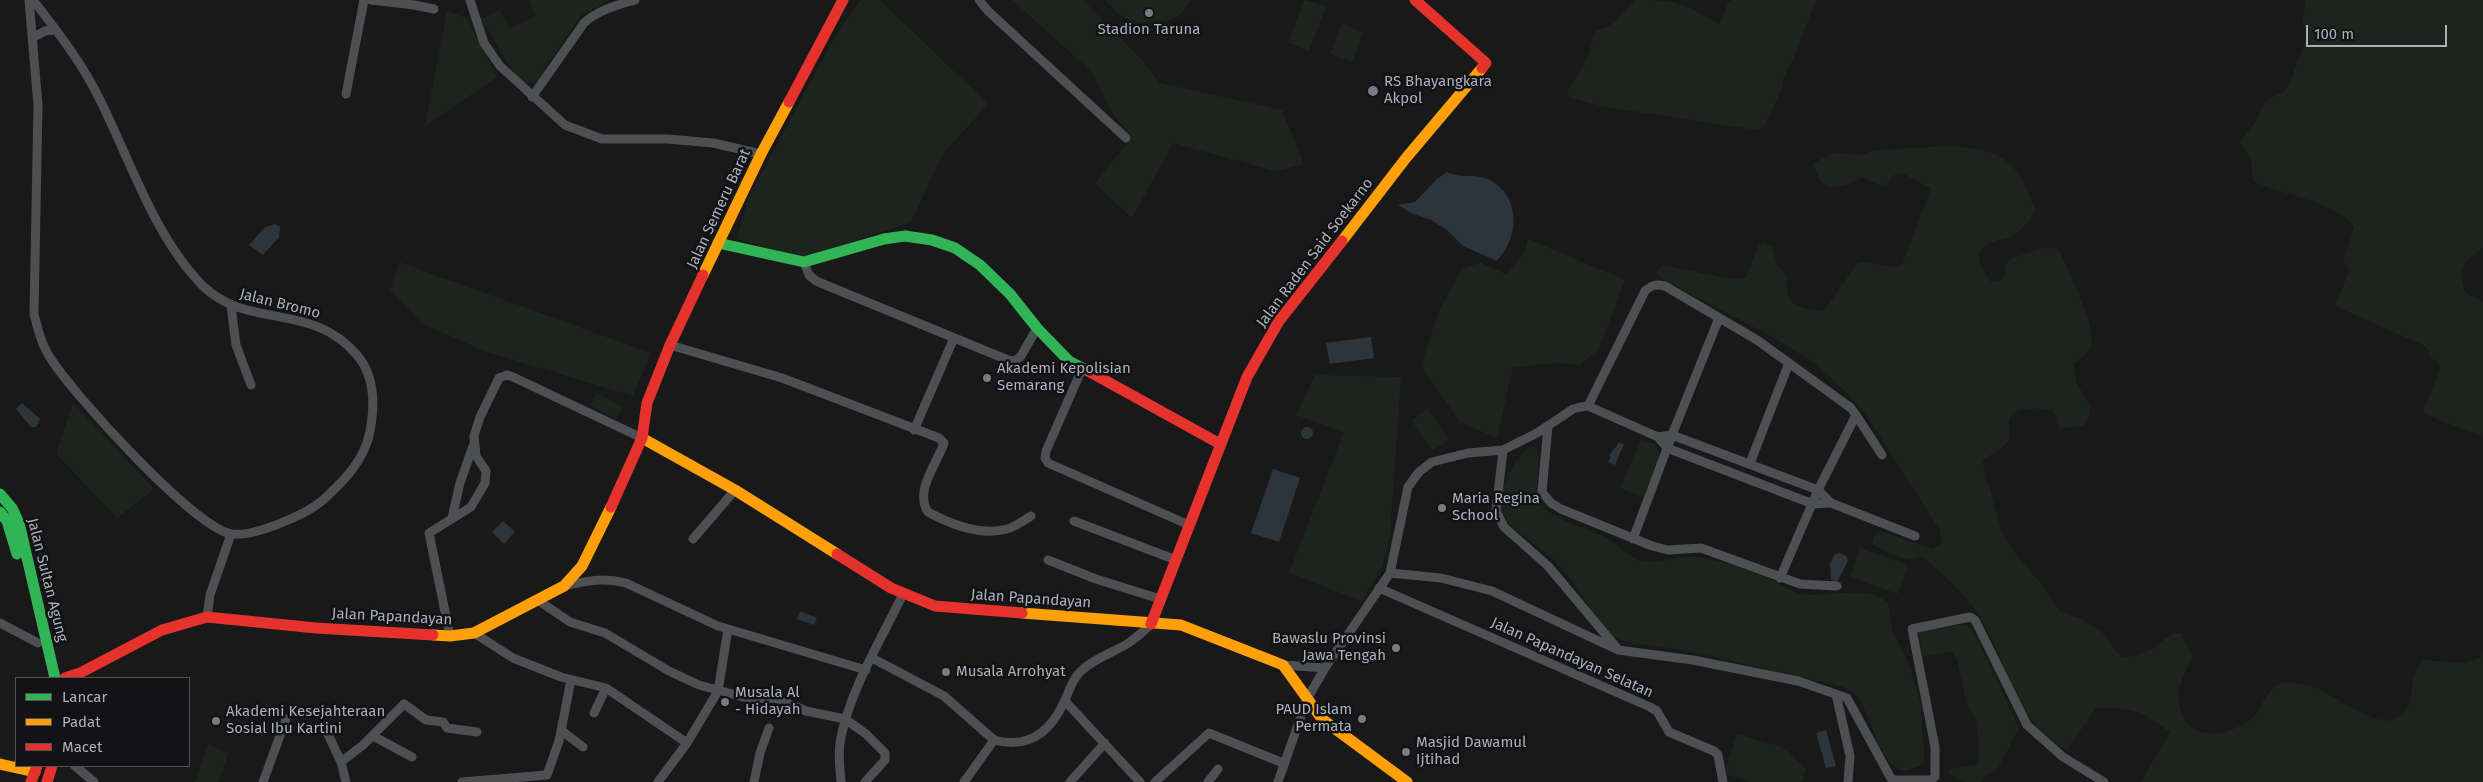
<!DOCTYPE html>
<style>
body{margin:0}
#map{position:relative;width:2483px;height:782px;overflow:hidden;background:#19191a;font-family:"Fira Sans",sans-serif}
canvas{display:block}
.legend{position:absolute;left:15px;top:677px;width:175px;height:90px;box-sizing:border-box;background:#131316;border:1px solid #4f5258;margin:0;padding:6px 9px;list-style:none;font-size:15px;color:#aab0bb}
.legend li{display:flex;align-items:center;gap:10px;height:25px}
.legend b{width:25px;border:1px solid #4f5258}
.scale{position:absolute;left:2306px;top:25px;width:141px;height:22px;box-sizing:border-box;border:2px solid #aab0bb;border-top:0;padding-left:6px;font-size:15px;line-height:18px;white-space:nowrap;color:#aab0bb;-webkit-text-stroke:4px #131316;paint-order:stroke}
</style>
<div id="map">
<canvas width="2483" height="782"></canvas>
<ul class="legend">
<li><b style="height:6px;background:#30b455"></b>Lancar</li>
<li><b style="height:6px;background:#ff9f0a"></b>Padat</li>
<li><b style="height:6px;background:#e5322d"></b>Macet</li>
</ul>
<div class="scale">100 m</div>
</div>
<script>
const g = document.querySelector('canvas').getContext('2d');
g.lineJoin = 'round';
function fillPath(path, color) {
  g.fillStyle = color;
  g.fill(path, 'evenodd');
}
function strokePath(path, color, width, dash) {
  g.strokeStyle = color;
  g.lineWidth = width;
  g.lineCap = dash ? 'butt' : 'round';
  g.setLineDash(dash || []);
  g.stroke(path);
}
function drawText(font, color, halo, rows, align = 'center') {
  g.font = font + ' "Fira Sans",sans-serif';
  g.lineWidth = 5;
  g.setLineDash([]);
  g.textBaseline = 'middle';
  g.strokeStyle = halo;
  g.fillStyle = color;
  for (const [text, x, y, turn = 0] of rows) {
    g.save();
    g.translate(x, y);
    g.rotate((+turn || 0) * Math.PI / 180);
    g.textAlign = isNaN(turn) ? turn : align;
    if (halo) g.strokeText(text, 0, 0);
    g.fillText(text, 0, 0);
    g.restore();
  }
}
const green = new Path2D(`
 M 529,0 L 609,0 L 582,15 L 544,68 L 540,81 L 526,83 L 515,74 L 481,19 L 500,10 L 509,28 L 536,17 Z
 M 861,0 L 880,0 L 988,104 L 942,155 L 911,222 L 804,258 L 737,239 L 749,196 L 837,33 Z
 M 1012,0 L 1083,0 L 1141,59 L 1160,83 L 1282,110 L 1304,164 L 1275,171 L 1173,143 L 1132,218 L 1095,184 L 1131,138 L 1114,115 L 1092,72 Z
 M 1106,0 L 1191,0 C 1187,5 1181,15 1175,18 C 1151,30 1120,23 1106,0 Z
 M 1304,0 L 1326,6 L 1309,51 L 1288,43 Z
 M 1636,0 C 1654,0 1671,0 1688,7 C 1700,12 1707,20 1720,24 L 1728,3 L 1732,0 L 1816,0 L 1794,57 L 1784,77 L 1782,89 L 1764,127 L 1757,130 L 1606,107 L 1570,98 L 1567,91 L 1585,64 L 1596,30 L 1609,26 L 1617,20 Z
 M 2306,0 L 2483,0 L 2483,248 C 2465,259 2456,272 2466,293 L 2483,302 L 2483,439 L 2481,435 L 2438,420 L 2423,412 L 2440,369 L 2439,362 L 2430,358 L 2429,351 L 2425,346 L 2335,306 L 2348,274 L 2348,267 L 2343,263 L 2354,227 C 2333,199 2282,196 2253,181 L 2251,159 L 2240,142 L 2258,118 L 2265,101 L 2285,91 L 2291,80 L 2308,33 L 2302,22 Z
 M 447,11 L 467,18 L 497,77 L 425,126 Z
 M 1342,24 L 1363,32 L 1352,62 L 1330,54 Z
 M 1950,146 C 2003,150 2017,159 2035,210 C 2030,222 2023,229 2012,236 C 2007,240 2000,239 1994,242 C 1969,250 1981,267 1991,282 L 2000,281 L 2004,277 L 2006,264 L 2012,258 L 2047,247 L 2058,249 C 2067,267 2098,330 2091,347 C 2088,354 2080,358 2074,363 L 2076,382 L 2091,407 L 2088,420 L 2084,425 L 2058,429 L 2056,416 L 2051,410 C 2040,408 2015,406 2010,418 C 2007,424 2011,432 2009,438 C 2006,448 1990,455 1982,460 L 2002,534 L 2019,559 L 2039,581 L 2059,611 L 2081,619 L 2101,631 L 2121,657 C 2132,657 2142,654 2152,649 C 2161,644 2170,631 2181,633 L 2192,657 C 2186,671 2176,688 2179,704 C 2185,743 2227,738 2251,719 C 2261,711 2264,694 2276,686 C 2280,682 2288,682 2294,683 C 2302,684 2312,686 2319,689 C 2335,697 2375,725 2392,720 C 2415,712 2409,694 2414,676 C 2416,670 2420,666 2424,660 L 2465,663 L 2480,658 L 2483,650 L 2483,782 L 2141,782 L 2170,732 C 2139,709 2134,708 2096,708 L 2067,750 C 2013,721 2008,663 1979,616 C 1965,593 1942,573 1921,556 C 1908,565 1885,550 1872,545 L 1875,534 L 1881,531 L 1928,548 L 1932,549 L 1942,543 L 1939,529 L 1867,416 L 1845,391 L 1813,362 L 1776,339 L 1659,277 L 1656,273 L 1663,265 L 1726,278 L 1746,278 L 1758,246 L 1765,242 L 1772,247 L 1777,265 L 1787,276 C 1785,307 1797,308 1824,311 L 1858,262 C 1874,260 1885,271 1902,265 L 1931,188 L 1902,173 L 1894,175 L 1884,186 L 1862,178 L 1845,185 L 1830,187 L 1821,182 L 1813,164 L 1832,153 L 1861,155 L 1876,150 Z
 M 1528,239 L 1625,280 L 1599,349 L 1580,365 L 1558,363 L 1513,367 L 1497,438 L 1460,422 L 1421,366 L 1438,313 L 1462,269 L 1480,263 L 1507,274 L 1524,253 Z
 M 399,262 L 651,353 L 633,396 L 484,351 L 426,325 L 390,291 Z
 M 1315,375 L 1401,377 L 1390,535 L 1382,567 L 1362,601 L 1289,573 L 1344,432 L 1296,415 Z
 M 597,393 L 623,407 L 616,419 L 590,405 Z
 M 73,403 L 154,489 L 117,518 L 56,454 Z
 M 1428,409 L 1449,440 L 1432,451 L 1411,420 Z
 M 1641,439 L 1656,445 L 1660,455 L 1643,497 L 1620,488 Z
 M 1534,447 L 1537,449 C 1540,469 1534,487 1542,506 C 1560,523 1586,527 1607,538 C 1618,544 1627,555 1638,560 C 1653,567 1680,554 1698,557 C 1718,561 1742,566 1761,574 C 1778,582 1790,594 1810,595 C 1835,596 1866,585 1888,603 L 1893,632 L 1909,664 L 1921,706 L 1925,764 L 1904,771 C 1870,760 1873,698 1846,688 C 1830,682 1814,681 1799,677 C 1756,666 1713,656 1670,648 C 1653,645 1635,645 1618,639 C 1603,634 1579,588 1567,574 C 1556,561 1542,550 1528,539 C 1502,520 1492,510 1508,477 C 1514,464 1519,452 1534,447 Z
 M 1860,548 L 1908,565 L 1898,594 L 1850,577 Z
 M 1966,624 L 1975,634 L 2019,728 L 1996,772 L 1987,774 L 1980,782 L 1967,782 L 1950,775 L 1948,769 L 1979,764 C 1978,748 1981,719 1968,709 L 1957,659 L 1952,652 L 1923,656 L 1918,632 Z
 M 1737,734 L 1782,747 L 1806,769 L 1801,782 L 1751,782 L 1724,774 Z
 M 208,745 L 229,753 L 218,782 L 195,782 Z`);
const water = new Path2D(`
 M 1447,172 C 1462,179 1468,174 1481,177 C 1511,184 1521,219 1508,244 C 1506,250 1501,255 1497,261 L 1463,246 L 1447,230 L 1431,220 L 1411,213 L 1398,205 L 1415,202 L 1437,179 Z
 M 275,224 L 280,227 L 279,237 L 263,255 L 249,245 L 265,227 Z
 M 1371,337 L 1374,358 L 1330,364 L 1326,343 Z
 M 22,403 L 40,419 L 36,427 L 31,427 L 16,409 Z
 M1301 433a6 6 0 1 1 12 0a6 6 0 1 1-12 0Z
 M 1619,443 L 1624,444 L 1615,465 L 1608,462 L 1611,458 L 1609,455 Z
 M 1273,469 L 1300,478 L 1279,542 L 1251,533 Z
 M 503,521 L 515,532 L 504,544 L 492,532 Z
 M 1840,553 L 1846,556 L 1848,561 L 1837,582 L 1831,580 L 1830,563 L 1835,554 Z
 M 800,611 L 817,618 L 814,625 L 797,619 Z
 M 1826,730 L 1836,766 L 1826,768 L 1816,733 Z`);
const street = new Path2D(`
 M 29,0 L 38,105 L 34,314 C 38,330 42,346 51,359 C 73,394 195,529 232,534 C 254,537 305,515 322,501 C 343,482 365,460 370,431 C 375,405 375,376 357,355 C 311,301 248,330 203,286 C 154,237 130,159 99,98 C 82,63 57,31 33,0
 M 371,0 L 414,5 L 434,9
 M 470,0 L 484,43 L 500,66 L 565,125 L 602,139 L 668,139 L 713,143 L 761,154
 M 979,0 L 988,11 L 1126,138
 M 34,37 L 45,31 L 56,30
 M 346,94 L 364,0
 M 532,97 L 584,23 C 598,10 617,5 635,0
 M 804,262 L 809,275 L 816,281 L 1008,360 L 1015,361 L 1021,356 L 1037,328
 M 231,306 L 236,345 L 251,385
 M 670,345 L 782,378 L 939,438 L 944,443 L 942,448 C 934,467 915,493 928,512 C 950,524 981,536 1007,529 C 1015,527 1024,520 1031,516
 M 1082,369 L 1046,451 L 1045,458 L 1048,463 L 1189,525
 M 1588,406 L 1645,291 C 1652,285 1656,284 1665,286 L 1757,340 L 1851,408 L 1856,415 L 1818,490 L 1780,578
 M 1856,415 L 1882,455
 M 1548,426 L 1542,492 L 1551,503 L 1561,509 L 1652,546 L 1668,550 L 1701,548 L 1800,584 L 1837,586
 M 914,430 L 954,338
 M 1658,437 L 1672,435 L 1818,490 L 1831,503 L 1915,536
 M 1503,450 L 1496,511 L 1504,527 L 1548,566 L 1616,647
 M 1750,463 L 1789,363
 M 452,518 L 460,483 L 473,446
 M 1074,521 L 1176,560
 M 693,539 L 735,490
 M 1633,539 L 1672,435 L 1719,318
 M 1048,560 L 1096,579 L 1160,599
 M 1390,573 L 1441,578 L 1492,591 L 1618,650 L 1693,660 L 1798,681 L 1847,698 L 1893,782
 M 564,586 C 586,581 604,577 626,583 L 718,626 L 866,670
 M 1379,588 L 1650,707 L 1657,711 L 1669,732 L 1714,751 L 1718,755 L 1723,782
 M 539,601 L 570,622 L 605,633 L 669,671 L 699,685 L 751,699 L 775,698 L 806,711 L 845,719 L 866,734 L 885,753 L 885,760 L 865,782
 M 207,617 L 210,595 L 231,534
 M 0,623 L 38,643
 M 474,633 L 513,658 L 561,677 L 606,688 L 687,743
 M 450,636 L 429,533 L 471,507 L 485,483 L 486,471 L 476,456 L 474,436 L 480,417 L 499,378 L 507,375 L 513,377 L 642,438
 M 872,658 L 944,696 L 994,740
 M 1283,665 L 1325,668
 M 1836,694 L 1850,756 L 1848,782
 M 1065,701 L 1140,782
 M 594,713 L 606,688
 M 325,728 L 341,762 L 346,782
 M 562,731 L 583,747
 M 373,736 L 412,757
 M 994,740 C 1028,749 1050,733 1064,702 C 1069,692 1072,679 1081,671 C 1093,659 1112,653 1127,644 C 1136,638 1144,631 1151,624
 M 341,762 L 363,745 L 404,704 L 426,720 L 443,722 L 447,728 L 477,732
 M 75,766 L 94,782
 M 1893,780 L 1931,780 L 1935,777 L 1935,747 L 1912,629 L 1970,617 L 1975,620 L 2027,725 L 2063,757 L 2104,782
 M 263,782 L 286,719
 M 462,782 L 547,775 L 559,741 L 571,680
 M 658,782 L 687,743 L 718,691 L 728,629
 M 754,782 L 760,753 L 769,728
 M 841,782 C 840,769 838,756 840,743 C 848,693 881,640 903,594
 M 964,782 L 994,740
 M 1070,782 L 1105,743
 M 1155,782 L 1209,733 L 1283,763
 M 1208,782 L 1218,769
 M 1278,782 L 1307,699 L 1325,668 L 1390,573 L 1408,487 L 1419,472 L 1432,462 L 1468,453 L 1503,450 L 1537,433 L 1573,409 L 1581,407 L 1588,406 L 1658,437 L 1667,448 L 1813,504 L 1831,503`);
const fast = new Path2D(`
 M 718,243 L 804,262 L 884,239 L 905,236 L 932,240 L 955,248 L 980,265 L 1010,294 L 1037,328 L 1069,361 L 1090,372
 M 0,494 L 12,508 L 19,523 L 55,678
 M 0,512 L 7,521 L 17,554`);
const slow = new Path2D(`
 M 1342,241 L 1406,158 L 1482,68
 M 703,275 L 761,154 L 789,102
 M 642,438 L 735,490 L 837,554
 M 1022,613 L 1181,625 L 1283,665 L 1322,719 L 1407,782
 M 433,635 L 450,636 L 474,633 L 564,586 L 582,566 L 611,507
 M 0,764 L 35,772`);
const jam = new Path2D(`
 M 1415,0 L 1486,63 L 1482,68
 M 789,102 L 843,0
 M 1090,372 L 1220,444
 M 611,507 L 642,438 L 647,403 L 670,345 L 703,275
 M 837,554 L 891,588 L 935,606 L 1022,613
 M 1151,624 L 1247,377 L 1279,321 L 1342,241
 M 65,678 L 80,673 L 162,630 L 207,617 L 316,628 L 433,635
 M 31,782 L 37,766
 M 47,782 L 52,766`);
const markers = [
 [1149,13,5,"#777b83"],
 [1373,91,6,"#777b83"],
 [987,378,5,"#777b83"],
 [1442,508,5,"#777b83"],
 [1396,648,5,"#777b83"],
 [946,672,5,"#777b83"],
 [725,702,5,"#777b83"],
 [1362,719,5,"#777b83"],
 [216,721,5,"#777b83"],
 [1406,752,5,"#777b83"]
];
const poiNames = [
 ["Stadion Taruna",1149,30,"center"],
 ["RS Bhayangkara",1384,82],
 ["Akpol",1384,99],
 ["Akademi Kepolisian",997,369],
 ["Semarang",997,386],
 ["Maria Regina",1452,499],
 ["School",1452,516],
 ["Bawaslu Provinsi",1386,639,"right"],
 ["Jawa Tengah",1386,656,"right"],
 ["Musala Arrohyat",956,672],
 ["Musala Al",735,693],
 ["- Hidayah",735,710],
 ["PAUD Islam",1352,710,"right"],
 ["Permata",1352,727,"right"],
 ["Akademi Kesejahteraan",226,712],
 ["Sosial Ibu Kartini",226,729],
 ["Masjid Dawamul",1416,743],
 ["Ijtihad",1416,760]
];
const streetNames = [
 ["Jalan Semeru Barat",719,209,-65],
 ["Jalan Raden Said Soekarno",1315,253,-53],
 ["Jalan Bromo",280,304,14],
 ["Jalan Sultan Agung",47,580,76],
 ["Jalan Papandayan",1031,599,4],
 ["Jalan Papandayan",392,617,3],
 ["Jalan Papandayan Selatan",1572,658,24]
];
fillPath(green, '#1d241e');
fillPath(water, '#2c353c');
strokePath(street, '#4d4f53', 9);
strokePath(fast, '#30b455', 11);
strokePath(slow, '#ff9f0a', 11);
strokePath(jam, '#e5322d', 11);
for (const [x, y, r, color] of markers) {
  const dot = new Path2D();
  dot.arc(x, y, r, 0, 2 * Math.PI);
  g.fillStyle = color;
  g.fill(dot);
  strokePath(dot, '#131316', 2);
}
drawText('15px', '#aab0bb', '#131316', poiNames, 'left');
drawText('15px', '#aab0bb', '#131316', streetNames);
</script>
